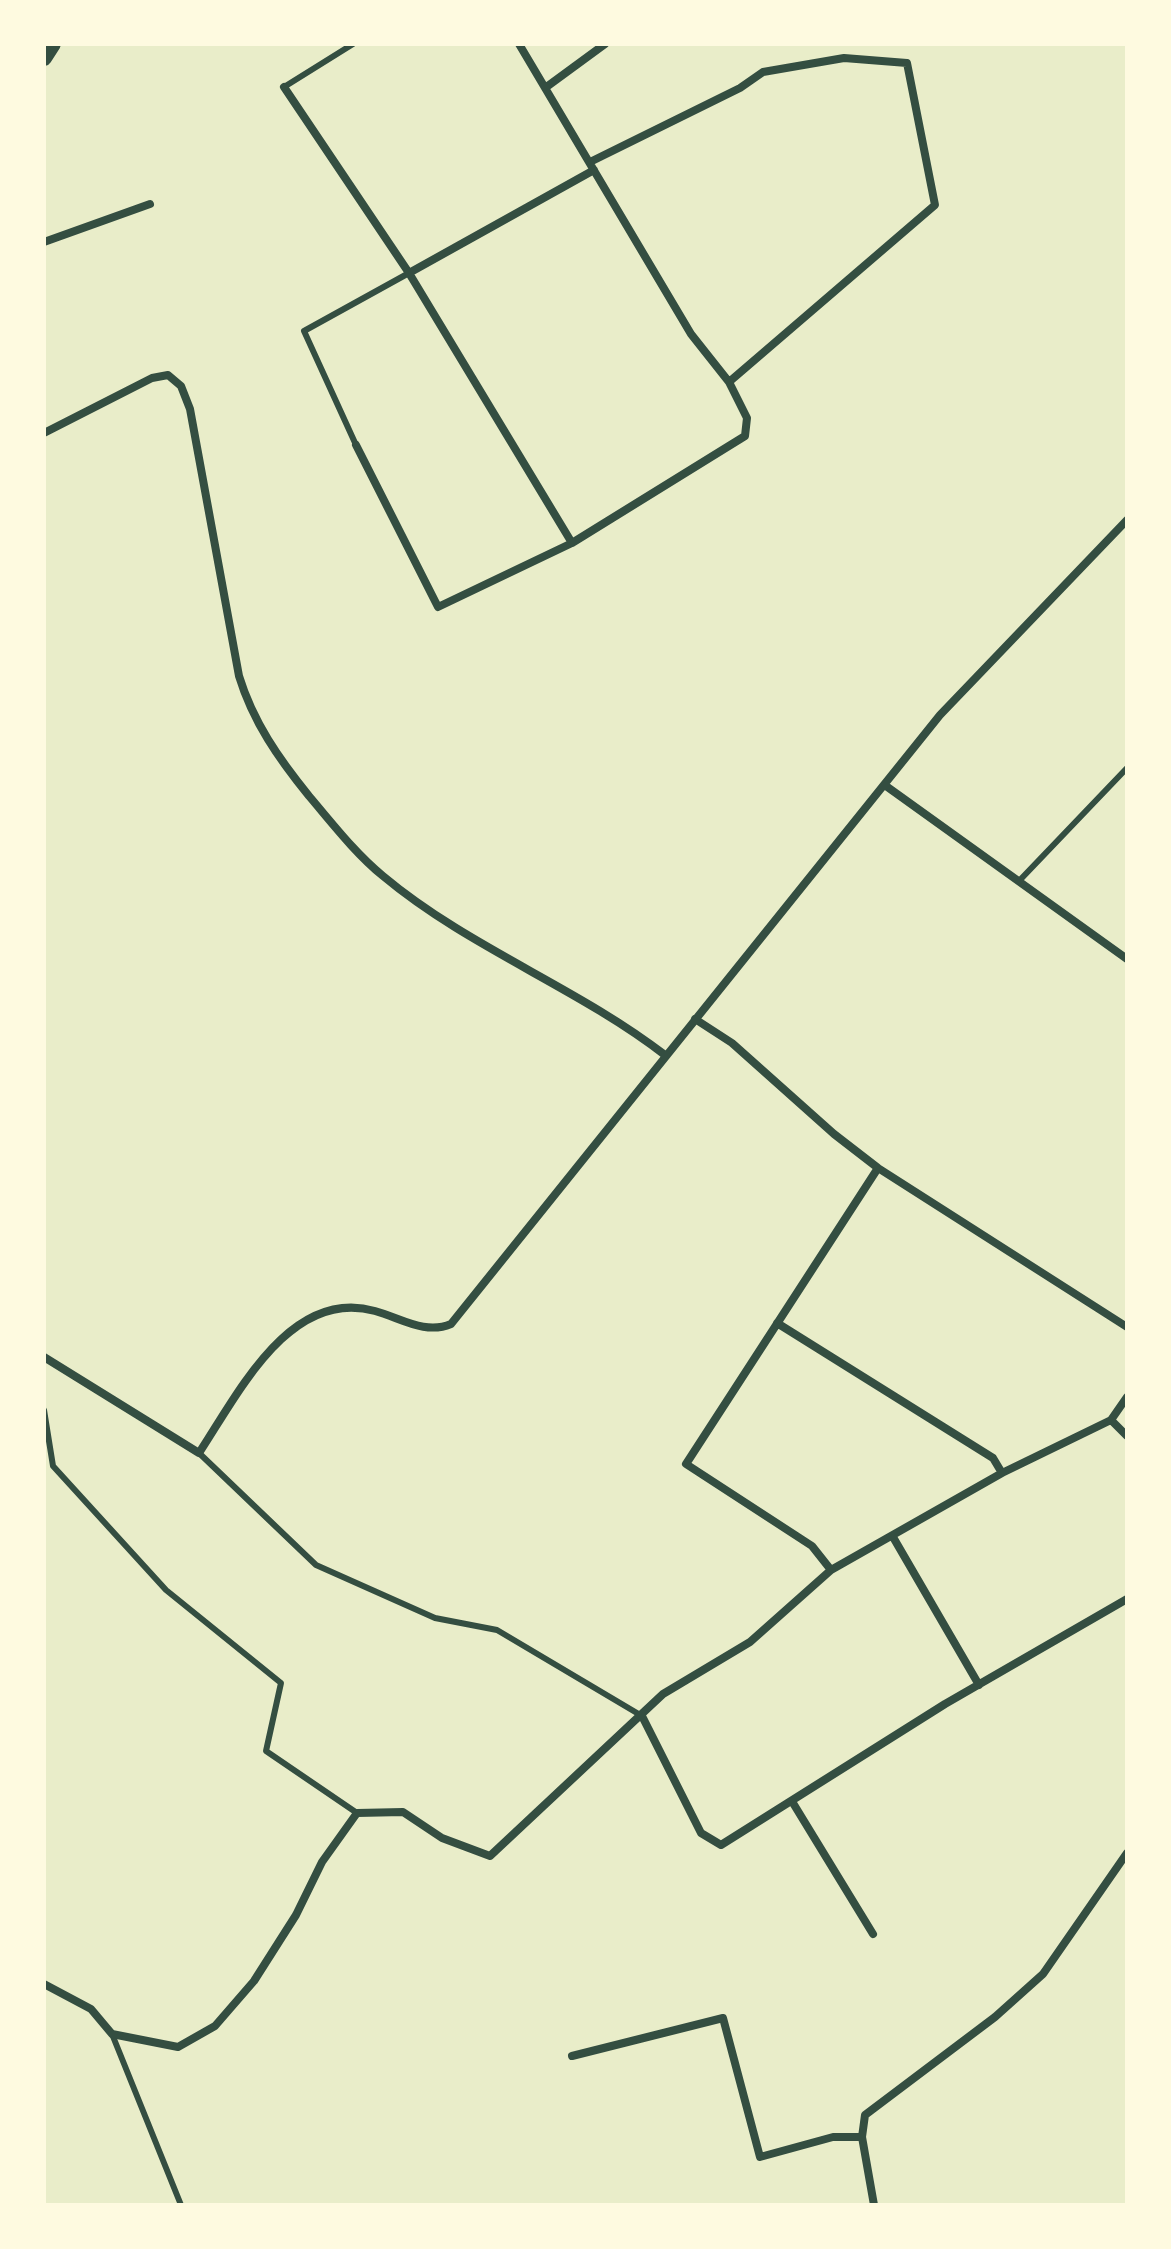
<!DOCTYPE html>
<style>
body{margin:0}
#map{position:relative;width:1171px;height:2249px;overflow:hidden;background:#e9edc9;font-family:Mulish,sans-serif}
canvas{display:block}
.frame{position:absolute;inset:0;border:46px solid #fefae0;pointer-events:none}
</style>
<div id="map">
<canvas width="1171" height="2249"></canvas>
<div class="frame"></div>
</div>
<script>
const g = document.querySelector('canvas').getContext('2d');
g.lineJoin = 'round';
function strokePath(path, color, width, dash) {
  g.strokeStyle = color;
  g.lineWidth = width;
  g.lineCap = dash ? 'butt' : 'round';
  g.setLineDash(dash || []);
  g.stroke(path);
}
const service = new Path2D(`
 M 284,87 L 353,44
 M 356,445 L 304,331 L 409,273
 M 1019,881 L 1127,768
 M 44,1410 L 53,1466 L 166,1590 L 281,1683 L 266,1751 L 357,1813
 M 199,1453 L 316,1565 L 435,1618 L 497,1630 L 642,1716
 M 112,2034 L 181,2205`);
const minor = new Path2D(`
 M 284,87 L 409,273 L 572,543
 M 545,88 L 605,44
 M 590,162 L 740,88 L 763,72 L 844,58 L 907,63 L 935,205 L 729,382
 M 44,242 L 150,204
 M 409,273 L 594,170
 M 44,433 L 152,378 L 168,375 L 181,386 L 190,409 L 239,676 C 253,722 279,759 309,796 C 332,823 355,853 383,876 C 469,948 577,987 665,1055
 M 356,445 L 438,607 L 572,543 L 745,436 L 747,418 L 729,382 L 691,334 L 519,44
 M 886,786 L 1127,959
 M 695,1019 L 732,1043 L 834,1134 L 878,1168 L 1127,1327
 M 777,1323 L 993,1458 L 1002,1473
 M 44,1357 L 199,1453 C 238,1394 290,1287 375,1311 C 401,1318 425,1335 451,1324 L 940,715 L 1127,520
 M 1127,1397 L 1111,1420 L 1127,1436
 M 893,1537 L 979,1685
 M 831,1570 L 812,1546 L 686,1464 L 878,1168
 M 642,1716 L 701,1833 L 721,1845 L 945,1704 L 1127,1599
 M 793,1803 L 873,1934
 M 44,1984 L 91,2009 L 112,2034 L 178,2047 L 215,2026 L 254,1981 L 296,1915 L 322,1862 L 357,1813 L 403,1812 L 442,1838 L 490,1856 L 663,1694 L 750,1642 L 831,1570 L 1002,1473 L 1111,1420
 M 572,2056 L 723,2018 L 760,2157 L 833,2137 L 862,2137
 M 874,2205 L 862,2137 L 865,2115 L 995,2017 L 1043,1974 L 1127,1853`);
const secondary = new Path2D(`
 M 44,58 L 53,44`);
strokePath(service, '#344e41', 6);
strokePath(minor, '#344e41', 8);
strokePath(secondary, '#344e41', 16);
</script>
